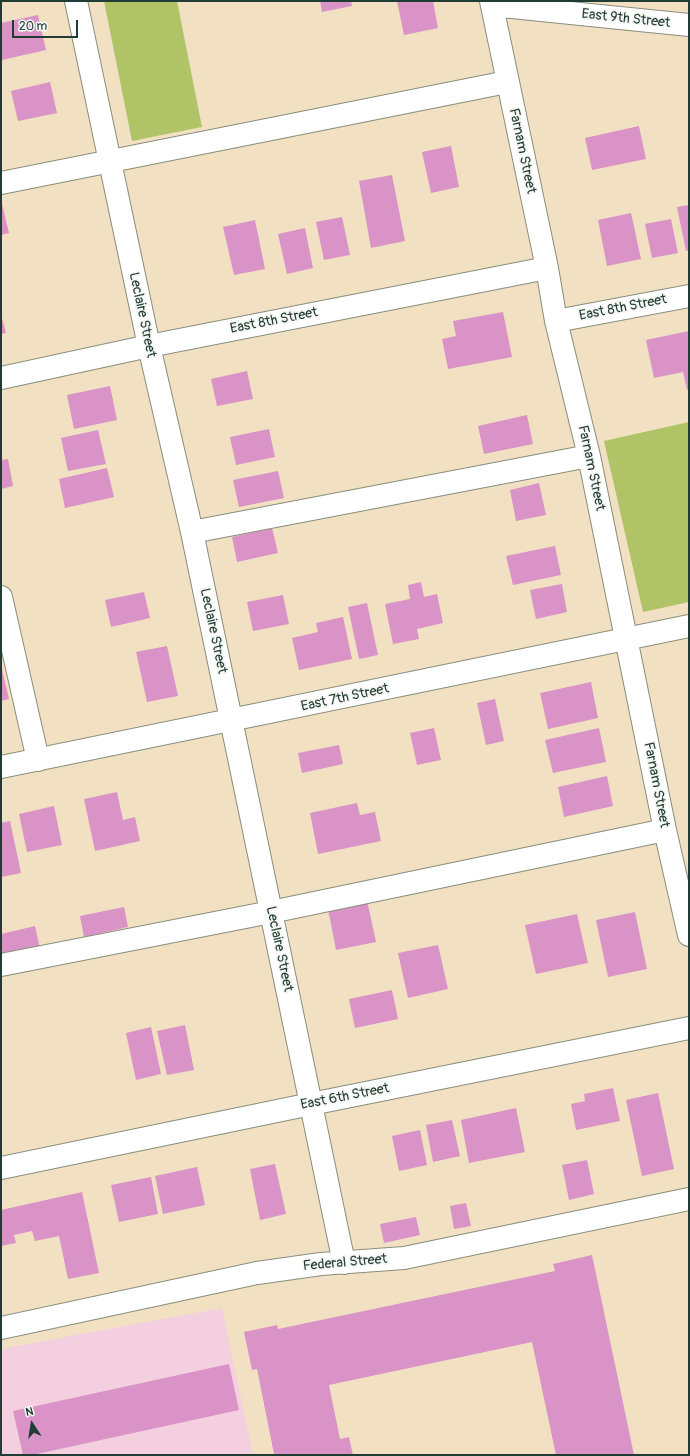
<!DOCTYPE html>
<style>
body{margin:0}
#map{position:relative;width:690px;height:1456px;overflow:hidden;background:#f2e0c3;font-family:Pangolin,sans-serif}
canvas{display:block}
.frame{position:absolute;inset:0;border:2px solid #1f3d34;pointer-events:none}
.north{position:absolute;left:12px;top:1404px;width:40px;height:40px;-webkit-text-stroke:3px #f6f6f2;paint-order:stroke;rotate:348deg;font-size:11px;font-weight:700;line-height:16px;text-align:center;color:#1f3d34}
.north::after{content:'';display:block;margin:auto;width:14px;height:18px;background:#1f3d34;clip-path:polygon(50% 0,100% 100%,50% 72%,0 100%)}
.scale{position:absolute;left:12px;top:20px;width:66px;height:18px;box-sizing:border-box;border:2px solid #1f3d34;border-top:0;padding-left:5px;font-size:12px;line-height:14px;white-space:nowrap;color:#1f3d34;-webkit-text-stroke:3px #f6f6f2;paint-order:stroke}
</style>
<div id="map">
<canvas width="690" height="1456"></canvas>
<div class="frame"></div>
<div class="north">N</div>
<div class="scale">20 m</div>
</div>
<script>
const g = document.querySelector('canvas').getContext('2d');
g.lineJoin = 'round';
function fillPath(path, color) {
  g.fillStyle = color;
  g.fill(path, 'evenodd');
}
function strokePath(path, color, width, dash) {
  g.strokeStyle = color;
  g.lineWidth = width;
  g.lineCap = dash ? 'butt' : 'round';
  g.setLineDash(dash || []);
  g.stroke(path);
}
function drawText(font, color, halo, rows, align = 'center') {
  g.font = font + ' Pangolin,sans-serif';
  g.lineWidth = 3.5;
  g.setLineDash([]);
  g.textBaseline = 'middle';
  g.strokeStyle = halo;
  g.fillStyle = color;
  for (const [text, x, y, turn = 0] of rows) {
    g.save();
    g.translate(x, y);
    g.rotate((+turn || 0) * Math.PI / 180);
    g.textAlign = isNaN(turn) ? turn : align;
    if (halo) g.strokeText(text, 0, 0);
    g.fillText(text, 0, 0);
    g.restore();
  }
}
const built = new Path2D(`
 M 222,1308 L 253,1455 L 1,1455 L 1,1349 Z`);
const green = new Path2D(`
 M 104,1 L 177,1 L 202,127 L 132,141 Z
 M 689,422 L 689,602 L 643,612 L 604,441 Z`);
const building = new Path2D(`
 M 320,1 L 351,1 L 352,6 L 322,12 Z
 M 397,1 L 433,1 L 438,28 L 404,35 Z
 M 38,15 L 46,50 L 2,60 L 1,23 Z
 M 50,82 L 57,113 L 18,121 L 11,91 Z
 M 639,126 L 646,159 L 592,170 L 585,138 Z
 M 451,146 L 459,187 L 431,193 L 422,152 Z
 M 392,175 L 405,241 L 371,248 L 359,181 Z
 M 1,200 L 9,233 L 1,235 Z
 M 689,205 L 689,250 L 686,251 L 677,207 Z
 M 631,213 L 641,259 L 607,266 L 598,220 Z
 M 342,217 L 350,255 L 324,260 L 316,222 Z
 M 671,219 L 678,253 L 652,258 L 645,224 Z
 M 255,220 L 265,269 L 234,275 L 223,227 Z
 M 305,228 L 313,268 L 287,274 L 278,234 Z
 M 503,312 L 512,357 L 448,369 L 442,339 L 456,336 L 453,321 Z
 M 1,314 L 6,333 L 1,334 Z
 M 689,331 L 689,389 L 687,390 L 683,372 L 654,378 L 646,340 Z
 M 247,371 L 253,399 L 217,406 L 211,379 Z
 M 110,386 L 117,420 L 74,429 L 67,395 Z
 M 527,415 L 533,444 L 484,454 L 478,426 Z
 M 269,429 L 275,457 L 236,465 L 230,437 Z
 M 98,430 L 106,464 L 68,471 L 61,438 Z
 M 8,459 L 13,486 L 1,489 L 1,460 Z
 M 107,468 L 114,497 L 65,508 L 59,479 Z
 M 278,471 L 284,498 L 239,507 L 233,480 Z
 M 539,483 L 546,515 L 516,521 L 510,490 Z
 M 272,528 L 278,553 L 237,562 L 232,537 Z
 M 555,546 L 561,575 L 513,585 L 506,556 Z
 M 421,582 L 424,597 L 437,594 L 443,623 L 417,629 L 419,639 L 393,644 L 385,604 L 410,599 L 408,585 Z
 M 562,584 L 567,612 L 536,619 L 530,590 Z
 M 144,592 L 150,618 L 111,627 L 105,600 Z
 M 283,595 L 289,624 L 253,631 L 247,602 Z
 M 367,603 L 378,655 L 359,659 L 348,607 Z
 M 343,617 L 352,659 L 299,670 L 292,638 L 318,632 L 316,623 Z
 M 167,646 L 178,696 L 147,702 L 136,652 Z
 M 1,665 L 9,699 L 1,701 Z
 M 591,682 L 598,718 L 548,729 L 540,693 Z
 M 495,699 L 504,741 L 486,745 L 477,703 Z
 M 434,728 L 441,760 L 417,765 L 410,733 Z
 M 599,728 L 606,762 L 553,773 L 545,740 Z
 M 339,745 L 343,764 L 302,773 L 298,753 Z
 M 607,776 L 613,806 L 564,817 L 558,787 Z
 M 117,792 L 123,820 L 135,817 L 140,841 L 95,851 L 84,799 Z
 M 357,803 L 360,815 L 375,812 L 381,841 L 318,854 L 310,813 Z
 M 54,806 L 62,845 L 27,852 L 19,814 Z
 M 10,821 L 21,873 L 1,877 L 1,823 Z
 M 367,900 L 376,942 L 336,950 L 328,909 Z
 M 124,907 L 128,927 L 84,937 L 80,916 Z
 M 635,912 L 647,969 L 608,977 L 596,920 Z
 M 577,914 L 588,963 L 536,974 L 525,925 Z
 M 35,926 L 40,949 L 1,957 L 1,934 Z
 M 438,945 L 448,989 L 408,998 L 398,953 Z
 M 392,990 L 398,1019 L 355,1028 L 349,999 Z
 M 185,1025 L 194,1070 L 167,1075 L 157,1031 Z
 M 151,1027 L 161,1074 L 136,1080 L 126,1033 Z
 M 613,1088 L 620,1121 L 576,1130 L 571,1104 L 585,1101 L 584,1094 Z
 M 658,1093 L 674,1169 L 642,1176 L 626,1100 Z
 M 516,1108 L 525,1152 L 469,1163 L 461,1120 Z
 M 452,1120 L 460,1156 L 433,1162 L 426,1125 Z
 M 420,1130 L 427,1165 L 399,1171 L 392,1136 Z
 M 587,1160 L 594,1194 L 569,1200 L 562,1165 Z
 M 275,1164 L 286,1214 L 260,1220 L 250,1169 Z
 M 197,1167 L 205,1205 L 163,1214 L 155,1176 Z
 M 151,1177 L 158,1214 L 119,1222 L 111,1185 Z
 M 82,1192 L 99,1273 L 68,1279 L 59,1236 L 35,1241 L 32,1231 L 14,1235 L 16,1243 L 1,1246 L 1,1210 Z
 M 466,1203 L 471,1226 L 454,1229 L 450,1206 Z
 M 416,1217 L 420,1235 L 384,1243 L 380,1224 Z
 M 592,1255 L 634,1455 L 556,1455 L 532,1342 L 329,1385 L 340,1439 L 349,1437 L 353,1455 L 271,1455 L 274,1454 L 257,1369 L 252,1370 L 244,1332 L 277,1325 L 278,1329 L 555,1271 L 553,1264 Z
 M 229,1364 L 239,1410 L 32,1455 L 23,1455 L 13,1411 Z`);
const minor = new Path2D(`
 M 76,1 L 149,346 L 192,532 L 344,1263
 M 491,1 L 547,268 L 556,321 L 589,456 L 665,830 L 689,935
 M 492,5 L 689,25
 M 1,183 L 507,82
 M 556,321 L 689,296
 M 1,378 L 149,346 L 547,268
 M 192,532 L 589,456
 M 1,597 L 38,760
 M 1,767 L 689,626
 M 1,965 L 271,912 L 665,830
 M 1,1168 L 311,1104 L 689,1028
 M 1,1328 L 257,1273 L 321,1264 L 404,1258 L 689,1199`);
const streetNames = [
 ["East 9th Street",626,19,6],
 ["Farnam Street",522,151,78],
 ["East 8th Street",623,308,-11],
 ["Leclaire Street",142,315,78],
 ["East 8th Street",274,321,-11],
 ["Farnam Street",591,468,78],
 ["Leclaire Street",213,631,78],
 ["East 7th Street",345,698,-12],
 ["Farnam Street",656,785,79],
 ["Leclaire Street",279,949,78],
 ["East 6th Street",345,1097,-11],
 ["Federal Street",345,1263,-5]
];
fillPath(built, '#f3cfdf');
fillPath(green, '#b0c366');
fillPath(building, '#d993c6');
strokePath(minor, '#888e7c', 24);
strokePath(minor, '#fff', 22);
drawText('14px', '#1f3d34', '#f6f6f2', streetNames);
</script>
